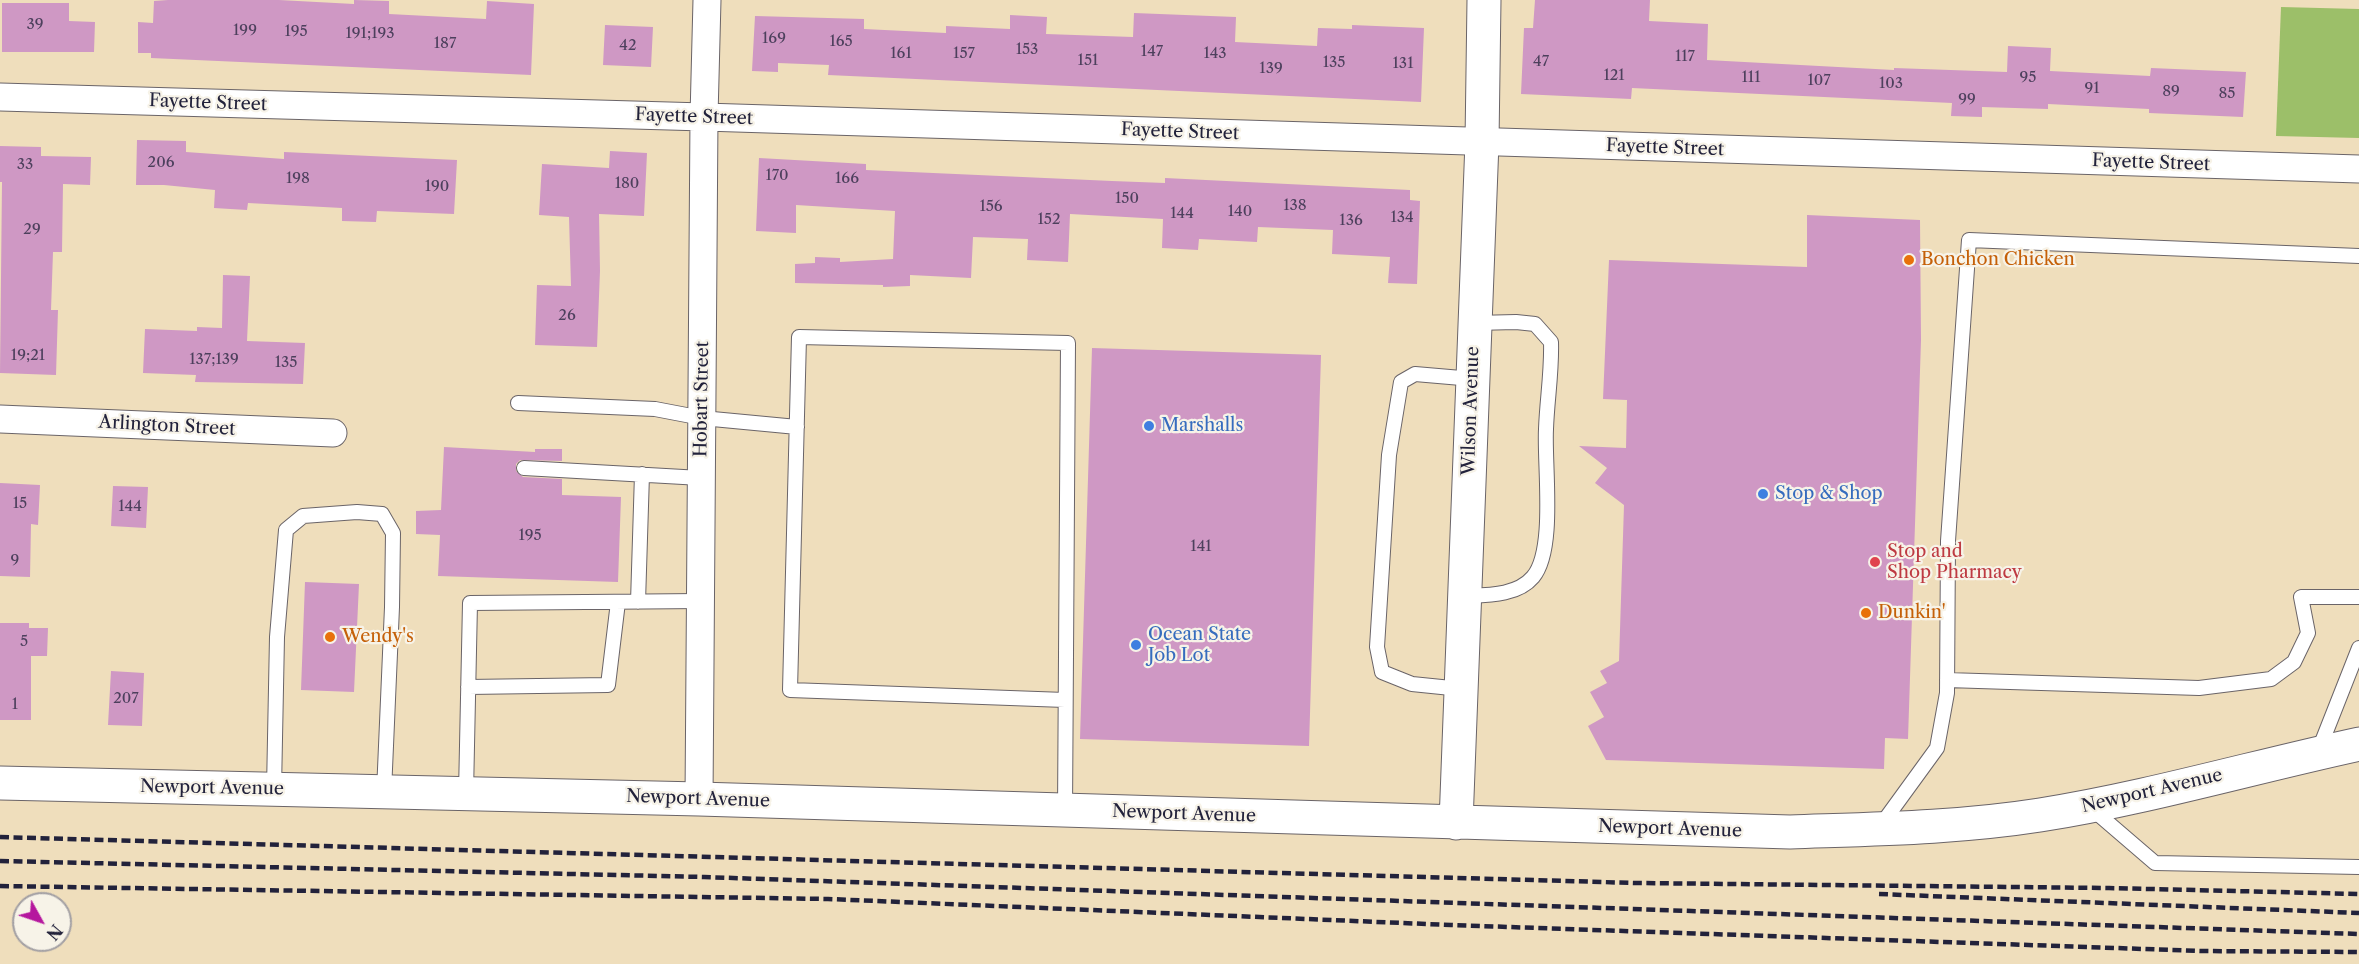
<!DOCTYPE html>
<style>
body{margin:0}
#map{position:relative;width:2359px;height:964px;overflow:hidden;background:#efdebc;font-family:"Libre Caslon Text",serif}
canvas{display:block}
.north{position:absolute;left:12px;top:892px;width:60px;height:60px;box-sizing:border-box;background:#f7f3e8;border:2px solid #a29fa3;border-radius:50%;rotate:130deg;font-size:16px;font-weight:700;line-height:24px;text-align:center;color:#22223b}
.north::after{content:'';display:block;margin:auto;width:21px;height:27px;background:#b5179e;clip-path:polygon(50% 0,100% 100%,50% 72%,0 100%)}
</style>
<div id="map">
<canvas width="2359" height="964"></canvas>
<div class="north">N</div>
</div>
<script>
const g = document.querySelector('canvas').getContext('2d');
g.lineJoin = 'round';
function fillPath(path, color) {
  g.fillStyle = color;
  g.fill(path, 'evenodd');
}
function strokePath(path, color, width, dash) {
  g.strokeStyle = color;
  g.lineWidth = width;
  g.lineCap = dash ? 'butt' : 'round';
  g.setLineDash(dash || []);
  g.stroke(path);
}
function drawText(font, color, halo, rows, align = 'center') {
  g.font = font + ' "Libre Caslon Text",serif';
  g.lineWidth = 4.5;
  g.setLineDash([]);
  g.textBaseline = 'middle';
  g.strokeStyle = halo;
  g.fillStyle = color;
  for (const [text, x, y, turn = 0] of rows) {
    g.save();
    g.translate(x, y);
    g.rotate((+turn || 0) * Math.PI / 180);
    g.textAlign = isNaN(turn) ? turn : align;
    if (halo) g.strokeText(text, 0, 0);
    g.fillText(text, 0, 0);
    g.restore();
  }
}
const green = new Path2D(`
 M 2281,7 L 2359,9 L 2359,138 L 2276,136 Z`);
const building = new Path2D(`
 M 168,0 L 279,0 L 354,4 L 354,0 L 389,1 L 389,14 L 486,19 L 487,1 L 534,4 L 531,75 L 151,58 L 151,53 L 138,53 L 138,22 L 153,23 L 154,1 Z
 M 1535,0 L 1650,0 L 1649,21 L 1708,24 L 1707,60 L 1894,70 L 1894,68 L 2007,72 L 2008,46 L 2051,48 L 2050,71 L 2150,76 L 2151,68 L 2246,72 L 2243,117 L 2149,113 L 2149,109 L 2048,104 L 2048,109 L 1982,107 L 1982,117 L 1951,116 L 1952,103 L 1632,88 L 1631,99 L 1521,94 L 1524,28 L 1533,28 Z
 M 2,3 L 69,3 L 69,21 L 95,22 L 94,52 L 2,52 Z
 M 1134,13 L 1236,17 L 1235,42 L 1317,46 L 1318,28 L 1352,29 L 1352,25 L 1424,28 L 1421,102 L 828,75 L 829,65 L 778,63 L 778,72 L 752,71 L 755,16 L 864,19 L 864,29 L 946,33 L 946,26 L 1010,29 L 1010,15 L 1047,17 L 1046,34 L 1133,37 Z
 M 605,25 L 653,27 L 651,67 L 603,65 Z
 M 137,140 L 186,141 L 186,152 L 284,159 L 284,152 L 457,160 L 454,214 L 377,211 L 376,222 L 342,221 L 342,208 L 248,203 L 247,210 L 214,208 L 215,190 L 164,185 L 136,185 Z
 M 0,146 L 41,147 L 41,156 L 91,157 L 90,185 L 63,184 L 62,252 L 53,252 L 51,310 L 58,310 L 56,375 L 0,373 L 2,182 L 0,182 Z
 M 610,151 L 647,153 L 644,216 L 599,214 L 600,271 L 597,347 L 535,345 L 537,285 L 571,286 L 569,217 L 539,215 L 542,164 L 609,168 Z
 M 759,158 L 866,164 L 866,170 L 1112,181 L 1165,183 L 1165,178 L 1410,190 L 1410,200 L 1420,201 L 1417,284 L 1388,283 L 1390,257 L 1332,254 L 1333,230 L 1258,227 L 1257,242 L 1199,239 L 1198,250 L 1162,248 L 1163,219 L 1070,214 L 1068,262 L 1027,260 L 1028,239 L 973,237 L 971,278 L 910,275 L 910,286 L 883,287 L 883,285 L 795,283 L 795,264 L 815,263 L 815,257 L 840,258 L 840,262 L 893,259 L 895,211 L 796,205 L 796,233 L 756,231 Z
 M 1807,215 L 1920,220 L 1921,340 L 1908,739 L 1885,738 L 1884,769 L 1606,760 L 1588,726 L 1604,717 L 1590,692 L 1607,683 L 1600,671 L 1619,661 L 1624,505 L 1595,483 L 1607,468 L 1579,446 L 1626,448 L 1627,400 L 1603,399 L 1609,260 L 1807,267 Z
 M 223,275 L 250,276 L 247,341 L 305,343 L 303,384 L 195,382 L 196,375 L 143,373 L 145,329 L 197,331 L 197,327 L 222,328 Z
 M 1092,348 L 1321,355 L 1309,746 L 1080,739 Z
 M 444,447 L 535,452 L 535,449 L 562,449 L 562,461 L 520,460 L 516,464 L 516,471 L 523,477 L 562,479 L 562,495 L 621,497 L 618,582 L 438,576 L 440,535 L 416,534 L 416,511 L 441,510 Z
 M 0,483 L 40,485 L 38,525 L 31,524 L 30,577 L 0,576 Z
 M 113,486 L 148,487 L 146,528 L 111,526 Z
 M 305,582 L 359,584 L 354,692 L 301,690 Z
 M 0,623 L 29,623 L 29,628 L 48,628 L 47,656 L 31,656 L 31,720 L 0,720 Z
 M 111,671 L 144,673 L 142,726 L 108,725 Z`);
const lane = new Path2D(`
 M 518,403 L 655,409 L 702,418 L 797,427
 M 524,468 L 701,478
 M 1464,596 C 1487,595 1517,596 1533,577 C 1556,550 1544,465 1546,429 C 1547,400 1552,371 1551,342 L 1535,324 L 1516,322 L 1475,323
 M 638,602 L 642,474
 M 1947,680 L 2199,688 L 2271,679 L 2294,662 L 2308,633 L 2301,597 L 2359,597
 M 468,687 L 608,685 L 618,602
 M 1461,689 L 1412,684 L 1382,672 L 1377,647 L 1389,455 L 1401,382 L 1415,374 L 1473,379
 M 2318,752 L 2359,648
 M 274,789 L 277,637 L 286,530 L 303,516 L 357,512 L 382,514 L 393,533 L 392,607 L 384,792
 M 466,793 L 470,603 L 701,601
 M 2091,808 L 2155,863 L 2359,867
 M 1065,811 L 1068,343 L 799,337 L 790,690 L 1065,700
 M 1881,825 L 1937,748 L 1947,693 L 1948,541 L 1969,240 L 2359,256`);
const street = new Path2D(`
 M 0,97 L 704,117 L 2359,169
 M 0,419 L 333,433
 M 699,799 L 704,117 L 707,0`);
const secondary = new Path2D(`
 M 0,783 L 699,799 L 1790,832 C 1874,829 1957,828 2040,815 C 2147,798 2253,767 2359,744
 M 1456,823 L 1482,142 L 1484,0`);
const rail = new Path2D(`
 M 0,837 L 1637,883 L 2109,888 L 2359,894
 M 0,861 L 704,877 L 2359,934
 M 0,886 L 828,899 L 1451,925 L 2202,951 L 2359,952
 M 1879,894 L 2359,913`);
const markers = [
 [1909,260,6,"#e8710a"],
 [1149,426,6,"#3f7fe0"],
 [1763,494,6,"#3f7fe0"],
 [1875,562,6,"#e0444e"],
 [1866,613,6,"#e8710a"],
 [330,637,6,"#e8710a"],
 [1136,645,6,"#3f7fe0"]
];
const numberNames = [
 ["39",35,25],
 ["199",245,31],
 ["195",296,32],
 ["191;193",370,34],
 ["169",774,39],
 ["165",841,42],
 ["187",445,44],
 ["42",628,46],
 ["153",1027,50],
 ["147",1152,52],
 ["161",901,54],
 ["157",964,54],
 ["143",1215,54],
 ["117",1685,57],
 ["151",1088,61],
 ["47",1541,62],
 ["135",1334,63],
 ["131",1403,64],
 ["139",1271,69],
 ["121",1614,76],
 ["111",1751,78],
 ["95",2028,78],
 ["107",1819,81],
 ["103",1891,84],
 ["91",2092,89],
 ["89",2171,92],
 ["85",2227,94],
 ["99",1967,100],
 ["206",161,163],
 ["33",25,165],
 ["170",777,176],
 ["198",298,179],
 ["166",847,179],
 ["180",627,184],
 ["190",437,187],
 ["150",1127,199],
 ["138",1295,206],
 ["156",991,207],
 ["140",1240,212],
 ["144",1182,214],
 ["134",1402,218],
 ["152",1049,220],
 ["136",1351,221],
 ["29",32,230],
 ["26",567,316],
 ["19;21",28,356],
 ["137;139",214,360],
 ["135",286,363],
 ["15",20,504],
 ["144",130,507],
 ["195",530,536],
 ["141",1201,547],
 ["9",15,561],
 ["5",24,642],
 ["207",126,699],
 ["1",15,705]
];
const streetNames = [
 ["Fayette Street",208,103,2],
 ["Fayette Street",694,117,2],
 ["Fayette Street",1180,132,2],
 ["Fayette Street",1665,148,2],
 ["Fayette Street",2151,163,2],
 ["Hobart Street",702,399,-89],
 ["Wilson Avenue",1471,411,-88],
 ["Arlington Street",167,426,3],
 ["Newport Avenue",212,788,1],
 ["Newport Avenue",2152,791,-13],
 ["Newport Avenue",698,799,2],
 ["Newport Avenue",1184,814,2],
 ["Newport Avenue",1670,829,2]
];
const foodNames = [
 ["Bonchon Chicken",1921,260],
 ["Dunkin'",1878,613],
 ["Wendy's",342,637]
];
const shopNames = [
 ["Marshalls",1161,426],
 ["Stop & Shop",1775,494],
 ["Ocean State",1148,635],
 ["Job Lot",1148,656]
];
const healthNames = [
 ["Stop and",1887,552],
 ["Shop Pharmacy",1887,573]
];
fillPath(green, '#9cbf69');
fillPath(building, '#cf98c4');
strokePath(lane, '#6a6468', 16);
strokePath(street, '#6a6468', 29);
strokePath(secondary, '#6a6468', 35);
strokePath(lane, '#fff', 14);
strokePath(street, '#fff', 27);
strokePath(secondary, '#fff', 33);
strokePath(rail, '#22223b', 4.5, [9, 4.5]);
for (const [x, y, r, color] of markers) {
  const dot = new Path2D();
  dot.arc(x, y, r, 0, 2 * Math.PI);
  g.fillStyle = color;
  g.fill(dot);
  strokePath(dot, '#f7f3e8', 2);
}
drawText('15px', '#4d405d', null, numberNames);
drawText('18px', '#22223b', '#f7f3e8', streetNames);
drawText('18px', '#c56008', '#f7f3e8', foodNames, 'left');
drawText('18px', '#366cbe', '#f7f3e8', shopNames, 'left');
drawText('18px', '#be3a42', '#f7f3e8', healthNames, 'left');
</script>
